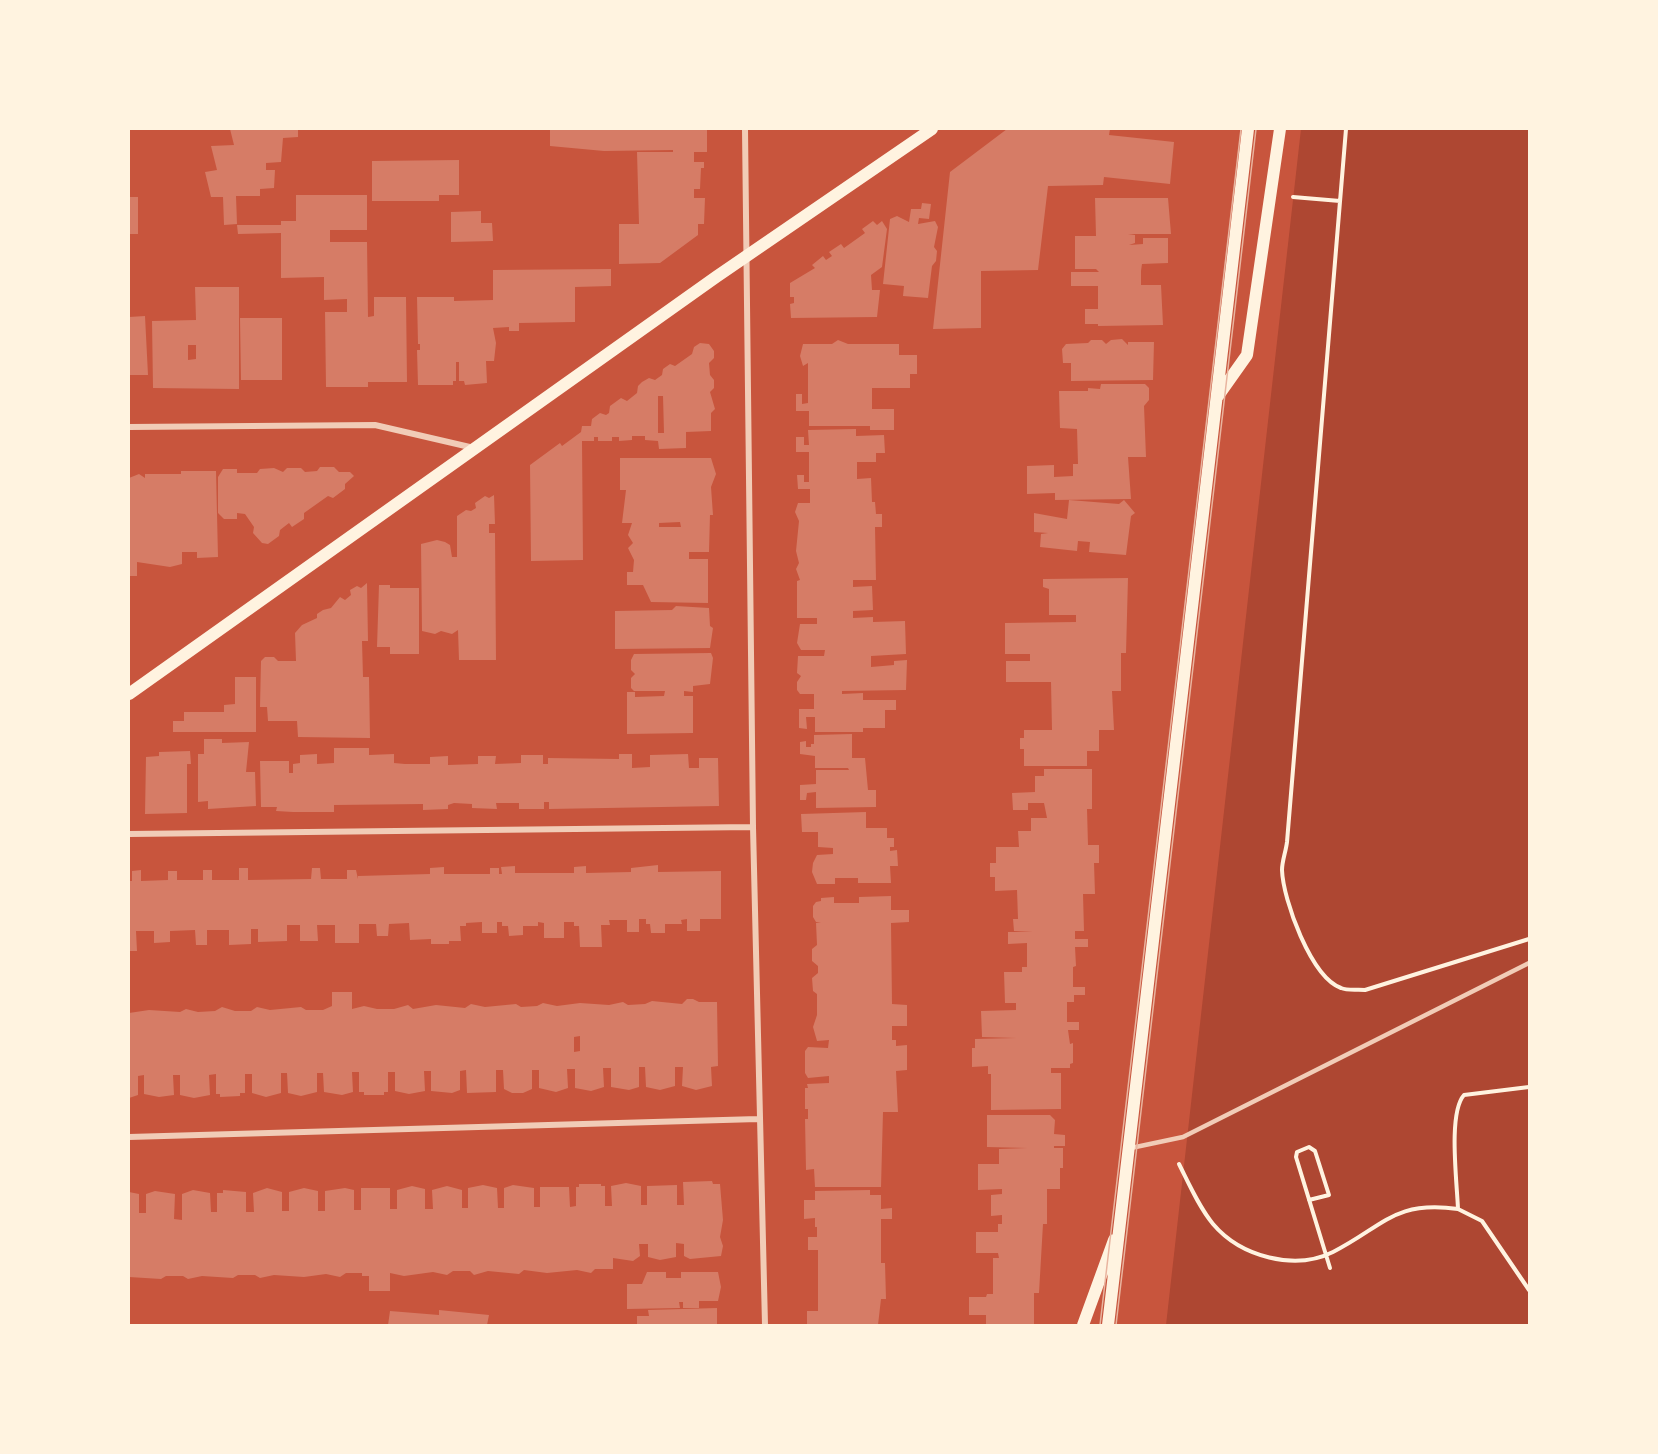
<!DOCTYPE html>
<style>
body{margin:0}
#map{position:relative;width:1658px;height:1454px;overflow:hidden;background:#c8553d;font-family:Ubuntu,sans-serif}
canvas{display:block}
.frame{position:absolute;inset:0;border:130px solid #fff3e0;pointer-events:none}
</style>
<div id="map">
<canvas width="1658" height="1454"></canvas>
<div class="frame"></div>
</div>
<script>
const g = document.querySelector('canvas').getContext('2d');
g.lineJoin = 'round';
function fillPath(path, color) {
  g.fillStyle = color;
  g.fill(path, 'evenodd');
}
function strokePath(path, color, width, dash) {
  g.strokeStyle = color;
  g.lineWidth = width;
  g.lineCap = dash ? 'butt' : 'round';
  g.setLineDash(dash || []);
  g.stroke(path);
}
const green = new Path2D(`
 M 1301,129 L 1529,129 L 1529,1325 L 1166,1325 Z`);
const building = new Path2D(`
 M 230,129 L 298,129 L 298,137 L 283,138 L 281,162 L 266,163 L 266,170 L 275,170 L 274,188 L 260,189 L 260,196 L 236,196 L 237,224 L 224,225 L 223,197 L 211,197 L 205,172 L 217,170 L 211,146 L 234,145 Z
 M 550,129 L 707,129 L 707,152 L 694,152 L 694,162 L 704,162 L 704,168 L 701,168 L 700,189 L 694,189 L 694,198 L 705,198 L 704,224 L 698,224 L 698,235 L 660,263 L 619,264 L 619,224 L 639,224 L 637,152 L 673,152 L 673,150 L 604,151 L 550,146 Z
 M 1007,129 L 1110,129 L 1109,135 L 1174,142 L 1170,184 L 1104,177 L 1103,185 L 1048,186 L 1038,270 L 981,271 L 981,328 L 933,329 L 950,172 Z
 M 459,160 L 459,195 L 439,195 L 439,201 L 372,201 L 372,161 Z
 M 296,195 L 367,195 L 367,230 L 330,230 L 330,242 L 367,242 L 368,317 L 374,316 L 374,297 L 406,297 L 407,382 L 368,382 L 368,387 L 326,387 L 325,312 L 347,312 L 347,299 L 324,300 L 324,277 L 281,278 L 281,233 L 238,234 L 237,225 L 281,225 L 281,221 L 296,221 Z
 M 129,197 L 138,197 L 138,234 L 129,234 Z
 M 1095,198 L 1168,198 L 1171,234 L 1128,234 L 1135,235 L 1135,243 L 1129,245 L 1143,244 L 1143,238 L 1168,238 L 1168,263 L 1142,264 L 1141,271 L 1141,285 L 1161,285 L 1163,325 L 1098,326 L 1098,324 L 1085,324 L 1085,309 L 1098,309 L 1098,286 L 1071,286 L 1071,272 L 1099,272 L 1096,269 L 1075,269 L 1075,236 L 1096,236 Z
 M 922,203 L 931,204 L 929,219 L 919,218 L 918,224 L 935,221 L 938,227 L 934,247 L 937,251 L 936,261 L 932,266 L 928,298 L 903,296 L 904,286 L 883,284 L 890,219 L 897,216 L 909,222 L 911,209 L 921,209 Z
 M 481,211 L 481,223 L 492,223 L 493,241 L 451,242 L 451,212 Z
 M 873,221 L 877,225 L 882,221 L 887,229 L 882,267 L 871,275 L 872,290 L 880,290 L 877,317 L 791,318 L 790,304 L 794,303 L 794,297 L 790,297 L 790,283 L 815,268 L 812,265 L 823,256 L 826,260 L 832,256 L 829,252 L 841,244 L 844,248 L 865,233 L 862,229 Z
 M 611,269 L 611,286 L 575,287 L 575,322 L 519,323 L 519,331 L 509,331 L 509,327 L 493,328 L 496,343 L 494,361 L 486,361 L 487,383 L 465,385 L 464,381 L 459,381 L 459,362 L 456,362 L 456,381 L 453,381 L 453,385 L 418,385 L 417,350 L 420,350 L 420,344 L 418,344 L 417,297 L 454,297 L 454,301 L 493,300 L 493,270 Z
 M 195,287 L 239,287 L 239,389 L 153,388 L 152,321 L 196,320 ZM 188,345 L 196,345 L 196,359 L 188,360 Z
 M 145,316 L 148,375 L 129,375 L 129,317 Z
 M 240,318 L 282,318 L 282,380 L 241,380 Z
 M 1122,339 L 1128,345 L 1128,342 L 1154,342 L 1153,380 L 1071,381 L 1071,363 L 1063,363 L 1062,349 L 1066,344 L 1088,343 L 1091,340 L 1102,340 L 1106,344 L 1111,340 Z
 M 838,340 L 848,344 L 899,344 L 899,355 L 917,355 L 917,374 L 910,374 L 910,388 L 872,388 L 872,409 L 894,409 L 894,430 L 870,430 L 870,426 L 809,426 L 809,411 L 796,411 L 796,394 L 802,394 L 802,404 L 808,403 L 808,363 L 803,366 L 800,356 L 803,344 L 832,344 Z
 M 700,343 L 709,344 L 714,351 L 714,358 L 709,363 L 710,375 L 714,380 L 714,388 L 710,392 L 715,409 L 711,413 L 711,431 L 686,432 L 686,448 L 659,449 L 658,441 L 645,440 L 645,436 L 632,436 L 632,440 L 619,441 L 619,437 L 612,437 L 612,441 L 598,441 L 598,437 L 594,437 L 594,441 L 582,441 L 583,560 L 531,561 L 530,465 L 560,443 L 562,446 L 581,432 L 582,426 L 591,426 L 592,419 L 600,413 L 606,415 L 609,413 L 610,406 L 621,398 L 627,401 L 637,393 L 638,386 L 642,382 L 649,378 L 655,380 L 662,375 L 663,369 L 670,364 L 675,366 L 692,354 L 694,347 ZM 658,396 L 663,396 L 664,433 L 658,433 Z
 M 1101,384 L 1145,384 L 1149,388 L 1149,400 L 1144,406 L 1146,457 L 1128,457 L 1131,499 L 1055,500 L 1055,493 L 1027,494 L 1027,466 L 1054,465 L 1054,477 L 1073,476 L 1073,464 L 1078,464 L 1077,429 L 1060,428 L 1059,391 L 1088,391 L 1088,388 L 1100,389 Z
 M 856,429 L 856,436 L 884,435 L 885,453 L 876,453 L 876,462 L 857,462 L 857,479 L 871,478 L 872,502 L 875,502 L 876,514 L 882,514 L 882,527 L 875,527 L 876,580 L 853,580 L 853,587 L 872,586 L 873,610 L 853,611 L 853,618 L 873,617 L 873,622 L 905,621 L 906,654 L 871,656 L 871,667 L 894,665 L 894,661 L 907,660 L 906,690 L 842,691 L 842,694 L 863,693 L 863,700 L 896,700 L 896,710 L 885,710 L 885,728 L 863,728 L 863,732 L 815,732 L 815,717 L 806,717 L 807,729 L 799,728 L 799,709 L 814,709 L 814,694 L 800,694 L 797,690 L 797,682 L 801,676 L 797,673 L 798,656 L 824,656 L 825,650 L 801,650 L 797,643 L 800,624 L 817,624 L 817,618 L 797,618 L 797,581 L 800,580 L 796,569 L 799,563 L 796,551 L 799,521 L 795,512 L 798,503 L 810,503 L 810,489 L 798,489 L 797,475 L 804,475 L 804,482 L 809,482 L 809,452 L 796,452 L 796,437 L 804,437 L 804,445 L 809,445 L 808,430 Z
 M 620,458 L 711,458 L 716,474 L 711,487 L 713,515 L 710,515 L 709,552 L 689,552 L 689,559 L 708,559 L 708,603 L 651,602 L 643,585 L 627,585 L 627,572 L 633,572 L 634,560 L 628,548 L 633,543 L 628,535 L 632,523 L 622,523 L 626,490 L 620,490 ZM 680,522 L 681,527 L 659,527 L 659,523 Z
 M 320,467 L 334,467 L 339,472 L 350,472 L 354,476 L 345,484 L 345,489 L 333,498 L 328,496 L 304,513 L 304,519 L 292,527 L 289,523 L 280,530 L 279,536 L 268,544 L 262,543 L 253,533 L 254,527 L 245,514 L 237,513 L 237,519 L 224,519 L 218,513 L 218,477 L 223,469 L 237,469 L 237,473 L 257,473 L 260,469 L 274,468 L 283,472 L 287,468 L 301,468 L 305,472 L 317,471 Z
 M 181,471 L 216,471 L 218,557 L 197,558 L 197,552 L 182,552 L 182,564 L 170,567 L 137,562 L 137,576 L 129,576 L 129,478 L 139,474 L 145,478 L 145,474 L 181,474 Z
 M 494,495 L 495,524 L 489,524 L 489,533 L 495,533 L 496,660 L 459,660 L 458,630 L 452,634 L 441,631 L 435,634 L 422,631 L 421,544 L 437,540 L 445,542 L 450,545 L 452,557 L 457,557 L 457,516 L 466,510 L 471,511 L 476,508 L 475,503 L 485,496 L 489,498 Z
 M 1069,500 L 1119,504 L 1124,500 L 1135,513 L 1131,516 L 1126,555 L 1089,552 L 1090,542 L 1078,541 L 1077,551 L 1040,547 L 1041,534 L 1048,533 L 1034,532 L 1034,513 L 1067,519 Z
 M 1128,578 L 1126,653 L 1121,653 L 1121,691 L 1112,691 L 1114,730 L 1099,730 L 1099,751 L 1087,751 L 1087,766 L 1024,766 L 1024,749 L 1020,749 L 1020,738 L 1024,738 L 1024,730 L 1052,730 L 1051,682 L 1006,682 L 1006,661 L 1030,661 L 1030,654 L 1005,654 L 1005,623 L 1076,622 L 1076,615 L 1049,615 L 1049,589 L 1043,587 L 1043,579 Z
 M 367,583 L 368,641 L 362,641 L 363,677 L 369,677 L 370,738 L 298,737 L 297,721 L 268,721 L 267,707 L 260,707 L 261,661 L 265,657 L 274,657 L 278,661 L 296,661 L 295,633 L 302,625 L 317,618 L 317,614 L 323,610 L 331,608 L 340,597 L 345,600 L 351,595 L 350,590 L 357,586 L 361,588 Z
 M 379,585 L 390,585 L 390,588 L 419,588 L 419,654 L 390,654 L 390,647 L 377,647 Z
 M 676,606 L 709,608 L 710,626 L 713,628 L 710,648 L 615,649 L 615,611 L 672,610 Z
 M 711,653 L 713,658 L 710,684 L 693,686 L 693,692 L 684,691 L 684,696 L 693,696 L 693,733 L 627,734 L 627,692 L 635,692 L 635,697 L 664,696 L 665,691 L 634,691 L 631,688 L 631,678 L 635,674 L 631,670 L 631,660 L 634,654 Z
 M 235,677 L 256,677 L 256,732 L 173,732 L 173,721 L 184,721 L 184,712 L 224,712 L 224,705 L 235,704 Z
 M 852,734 L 852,758 L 865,758 L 868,790 L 876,790 L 876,807 L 816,808 L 816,792 L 807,793 L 806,800 L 800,800 L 800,785 L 816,784 L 816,770 L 849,770 L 848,768 L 815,768 L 815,756 L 800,754 L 800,742 L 806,741 L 806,747 L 811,747 L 811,744 L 814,744 L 814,735 Z
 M 204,739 L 222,739 L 222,743 L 249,742 L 246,772 L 255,772 L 256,806 L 208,809 L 208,801 L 198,802 L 198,754 L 204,754 Z
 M 334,748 L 369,748 L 369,755 L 394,754 L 394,763 L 405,764 L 430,764 L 430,757 L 448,756 L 448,765 L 478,764 L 478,756 L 496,756 L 495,764 L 521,763 L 521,755 L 543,755 L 543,764 L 548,764 L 548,758 L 619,759 L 619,754 L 632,754 L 632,768 L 650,767 L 650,755 L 688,754 L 689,768 L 699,768 L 699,758 L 718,758 L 719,806 L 549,809 L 549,802 L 544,802 L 544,809 L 519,809 L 519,803 L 496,803 L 497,809 L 472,808 L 472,804 L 454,803 L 448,805 L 448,809 L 423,810 L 423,804 L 334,805 L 334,812 L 293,812 L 276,811 L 277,807 L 261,807 L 260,761 L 289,761 L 289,773 L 293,773 L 293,764 L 300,763 L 300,755 L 317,754 L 317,764 L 334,763 Z
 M 190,751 L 191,764 L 187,764 L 187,813 L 145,814 L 146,757 L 159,756 L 159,752 Z
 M 1044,769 L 1092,769 L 1092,809 L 1087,809 L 1088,845 L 1099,845 L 1099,863 L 1094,863 L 1095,894 L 1083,894 L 1084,931 L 1075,931 L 1075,939 L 1088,939 L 1088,947 L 1075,947 L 1076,966 L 1073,967 L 1073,987 L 1085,987 L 1085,995 L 1074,995 L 1074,1002 L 1067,1002 L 1067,1022 L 1079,1022 L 1079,1030 L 1068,1030 L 1070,1044 L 1073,1043 L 1073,1063 L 1070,1064 L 1070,1068 L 1051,1068 L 1051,1073 L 1061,1073 L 1061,1109 L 991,1110 L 991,1074 L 988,1074 L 988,1066 L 972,1067 L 972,1048 L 975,1048 L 975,1039 L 1016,1038 L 982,1037 L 981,1011 L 1016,1010 L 1016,1003 L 1005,1003 L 1004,972 L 1022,972 L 1022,967 L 1027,967 L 1027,943 L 1008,944 L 1008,932 L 1033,932 L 1014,931 L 1013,919 L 1018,919 L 1017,890 L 995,891 L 995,877 L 990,877 L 990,863 L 996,863 L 996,847 L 1019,847 L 1018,831 L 1031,831 L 1031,818 L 1047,818 L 1044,803 L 1028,803 L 1028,810 L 1013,810 L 1012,793 L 1035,792 L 1035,776 L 1044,776 Z
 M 866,812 L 866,828 L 887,828 L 887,838 L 894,838 L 894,847 L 890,847 L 890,851 L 897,850 L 898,866 L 890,866 L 891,883 L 858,883 L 858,878 L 835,878 L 835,884 L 817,884 L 812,872 L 813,863 L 817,855 L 833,854 L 833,848 L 818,847 L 818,832 L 802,832 L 801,814 Z
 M 658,865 L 658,872 L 721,871 L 721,919 L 700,919 L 700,931 L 687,931 L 687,919 L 681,920 L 682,924 L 665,924 L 665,933 L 651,933 L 650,924 L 646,924 L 646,919 L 639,919 L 639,932 L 627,932 L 627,920 L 609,920 L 610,925 L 601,925 L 602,947 L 580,947 L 579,926 L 574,926 L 574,922 L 564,922 L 564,938 L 544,938 L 544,923 L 538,922 L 538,926 L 523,926 L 523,935 L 509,936 L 508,926 L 502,926 L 502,922 L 497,922 L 497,933 L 482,933 L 482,922 L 466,923 L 466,926 L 460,926 L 461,941 L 449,941 L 449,944 L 431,944 L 431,939 L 410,940 L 409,923 L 389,924 L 388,936 L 377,936 L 376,924 L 359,924 L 359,943 L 335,943 L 335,925 L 317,925 L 318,941 L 300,941 L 300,925 L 287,925 L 287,941 L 258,942 L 258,929 L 251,929 L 251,944 L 229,945 L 229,930 L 207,930 L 207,945 L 196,945 L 195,930 L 170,931 L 170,942 L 154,943 L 154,931 L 136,931 L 137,951 L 129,951 L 129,881 L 132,881 L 132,871 L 141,870 L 141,881 L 168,880 L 168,871 L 177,871 L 177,880 L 203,880 L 203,870 L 212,870 L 212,880 L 239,880 L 239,868 L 248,868 L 248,880 L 311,879 L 312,868 L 320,868 L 321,879 L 347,879 L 347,870 L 356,870 L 358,879 L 358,876 L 430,874 L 430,868 L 444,867 L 444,874 L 490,874 L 490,868 L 499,868 L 499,874 L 502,874 L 501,867 L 515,866 L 515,873 L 574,873 L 574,867 L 586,866 L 586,873 L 631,872 L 631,868 Z
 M 891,896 L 891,910 L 909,910 L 909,922 L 891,923 L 892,1004 L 907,1005 L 907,1026 L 892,1026 L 892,1040 L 896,1040 L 896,1046 L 907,1045 L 907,1070 L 896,1071 L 898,1112 L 883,1112 L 881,1187 L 815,1187 L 814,1169 L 806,1170 L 805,1119 L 808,1119 L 808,1109 L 805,1109 L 805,1088 L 808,1088 L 807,1084 L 829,1083 L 829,1076 L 808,1078 L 805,1073 L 805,1051 L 808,1047 L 828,1048 L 829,1040 L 817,1041 L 813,1027 L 817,1015 L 817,994 L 813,991 L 812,978 L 818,973 L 818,966 L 812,961 L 812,949 L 817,945 L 816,923 L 821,922 L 816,922 L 813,917 L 813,906 L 816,902 L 821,901 L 821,898 L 834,897 L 834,903 L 859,903 L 859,897 Z
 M 332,992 L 352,992 L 352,1009 L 364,1006 L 377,1009 L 394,1009 L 408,1005 L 413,1009 L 436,1005 L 465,1008 L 471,1004 L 485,1007 L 516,1004 L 521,1007 L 537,1006 L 543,1003 L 557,1006 L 580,1003 L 609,1005 L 623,1002 L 628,1005 L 645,1004 L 652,1001 L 682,1004 L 687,999 L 693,999 L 699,1002 L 717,1002 L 718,1066 L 711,1067 L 712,1086 L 696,1090 L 682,1086 L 683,1067 L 675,1067 L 675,1086 L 660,1090 L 646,1087 L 645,1067 L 639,1067 L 639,1087 L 629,1090 L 611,1087 L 611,1068 L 603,1068 L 604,1087 L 591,1091 L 575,1088 L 575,1069 L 567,1069 L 568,1088 L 556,1092 L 539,1088 L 539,1070 L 532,1070 L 532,1089 L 523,1093 L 512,1093 L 504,1089 L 503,1070 L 496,1070 L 496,1092 L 467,1093 L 466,1070 L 460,1071 L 460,1090 L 452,1093 L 431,1091 L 431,1071 L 424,1071 L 425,1091 L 409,1094 L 395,1091 L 395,1072 L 388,1072 L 388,1092 L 384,1092 L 384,1095 L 364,1095 L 364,1092 L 359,1092 L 359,1072 L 352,1072 L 353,1092 L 342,1095 L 324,1092 L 323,1073 L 317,1073 L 317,1092 L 301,1096 L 288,1093 L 287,1073 L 281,1073 L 281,1093 L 266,1097 L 252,1093 L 252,1074 L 245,1074 L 245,1093 L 240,1093 L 240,1096 L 220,1097 L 220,1094 L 216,1094 L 216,1074 L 209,1075 L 210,1095 L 194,1098 L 180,1095 L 180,1075 L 173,1075 L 174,1095 L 159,1097 L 144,1094 L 144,1075 L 138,1076 L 138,1095 L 129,1098 L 129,1013 L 149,1010 L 180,1012 L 186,1009 L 198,1012 L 215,1011 L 222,1007 L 235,1011 L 251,1011 L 257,1007 L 270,1010 L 301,1007 L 306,1010 L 323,1010 L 332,1006 ZM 580,1036 L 580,1051 L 574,1052 L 574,1037 Z
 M 987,1115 L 1050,1115 L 1055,1120 L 1054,1134 L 1065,1135 L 1065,1146 L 1054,1146 L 1054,1148 L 1063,1148 L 1063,1168 L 1060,1168 L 1060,1189 L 1047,1189 L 1047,1224 L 1043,1224 L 1039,1293 L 1034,1293 L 1034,1325 L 986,1325 L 986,1315 L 969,1315 L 969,1297 L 986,1297 L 987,1294 L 993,1294 L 993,1258 L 999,1258 L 998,1253 L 976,1253 L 976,1232 L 998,1232 L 998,1224 L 1002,1224 L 1002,1215 L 991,1216 L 991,1195 L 1002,1194 L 1002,1189 L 978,1190 L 978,1164 L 999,1164 L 999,1149 L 1027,1148 L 987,1147 Z
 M 712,1181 L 713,1184 L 720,1184 L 723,1220 L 720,1237 L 723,1246 L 721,1256 L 690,1259 L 684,1256 L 684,1244 L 676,1243 L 676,1257 L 660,1260 L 648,1257 L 648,1244 L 639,1244 L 640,1256 L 633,1261 L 613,1258 L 613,1269 L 595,1269 L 591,1273 L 577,1270 L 547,1273 L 524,1270 L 519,1274 L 488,1271 L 474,1275 L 470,1271 L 453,1271 L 447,1275 L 433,1272 L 404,1276 L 390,1273 L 390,1291 L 369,1291 L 369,1276 L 362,1276 L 362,1273 L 346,1273 L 340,1277 L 326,1274 L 304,1277 L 274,1275 L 260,1278 L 255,1275 L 238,1275 L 233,1278 L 202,1276 L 188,1279 L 183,1276 L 166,1276 L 161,1279 L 129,1277 L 129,1192 L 139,1194 L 139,1213 L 146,1213 L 146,1194 L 155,1191 L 175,1194 L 174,1219 L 182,1220 L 182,1194 L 193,1190 L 210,1193 L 211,1212 L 217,1212 L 217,1193 L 223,1193 L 223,1190 L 246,1192 L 246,1212 L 254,1212 L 253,1193 L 267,1188 L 282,1192 L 282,1211 L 289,1211 L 289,1192 L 304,1188 L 318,1191 L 318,1211 L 325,1211 L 325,1191 L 345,1188 L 354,1190 L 354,1210 L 361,1210 L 361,1188 L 390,1188 L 390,1209 L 397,1209 L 397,1190 L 412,1186 L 425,1189 L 425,1209 L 433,1209 L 432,1190 L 447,1186 L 462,1190 L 462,1208 L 468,1208 L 468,1188 L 483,1185 L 497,1188 L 498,1208 L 504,1208 L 504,1188 L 513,1185 L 534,1188 L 534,1207 L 540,1207 L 540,1187 L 569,1187 L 570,1207 L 576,1206 L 576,1187 L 579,1187 L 579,1184 L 601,1184 L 601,1186 L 605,1186 L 605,1206 L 612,1206 L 611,1186 L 626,1183 L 641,1186 L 641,1205 L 647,1205 L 647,1186 L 677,1185 L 677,1205 L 684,1205 L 683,1182 Z
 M 870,1190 L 870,1195 L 881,1195 L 881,1209 L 892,1208 L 892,1219 L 881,1219 L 881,1263 L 885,1263 L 886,1299 L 881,1299 L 878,1325 L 807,1325 L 807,1311 L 818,1311 L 818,1250 L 808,1250 L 808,1237 L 817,1237 L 817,1227 L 815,1227 L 815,1218 L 804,1219 L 804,1200 L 815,1200 L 815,1191 Z
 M 647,1272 L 666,1272 L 666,1278 L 681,1278 L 681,1272 L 718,1272 L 721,1287 L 718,1301 L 699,1301 L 699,1308 L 683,1308 L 683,1302 L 679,1302 L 680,1308 L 627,1309 L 627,1284 L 642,1284 Z
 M 717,1308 L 717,1324 L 714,1325 L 637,1325 L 637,1316 L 649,1316 L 648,1310 Z
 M 439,1310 L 489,1315 L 487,1325 L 388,1325 L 390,1311 L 439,1315 Z`);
const path = new Path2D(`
 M 1346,129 L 1287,842 C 1286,851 1282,861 1282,870 C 1283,900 1311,977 1341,988 C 1348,991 1358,989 1365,990 L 1529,939
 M 1293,197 L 1340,201
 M 1179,1164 C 1189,1184 1199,1207 1213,1224 C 1241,1257 1295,1271 1333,1252 C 1384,1226 1394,1200 1458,1209 C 1457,1182 1448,1113 1464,1095 L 1529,1087
 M 1309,1200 L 1329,1195 L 1315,1151 L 1309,1147 L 1297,1152 L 1296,1157 L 1330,1268
 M 1458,1209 L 1482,1221 L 1529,1290`);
const service = new Path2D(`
 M 1131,1148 L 1183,1137 L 1529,963`);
const minor = new Path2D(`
 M 745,129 L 753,827 L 765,1325
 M 129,427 L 375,425 L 474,448
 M 129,834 L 753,827
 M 129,1137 L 758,1119`);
const secondary = new Path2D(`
 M 1218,396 L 1247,355 L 1280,129
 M 129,694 L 716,277 L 932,129
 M 1083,1325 L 1114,1240
 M 1108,1325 L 1248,129`);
const tram = new Path2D(`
 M 1100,1325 L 1241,129
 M 1116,1325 L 1256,129`);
fillPath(green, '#ae4732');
fillPath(building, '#d67c66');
strokePath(path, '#fff3e0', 4);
strokePath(service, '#f1ccb7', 4.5);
strokePath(minor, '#f1ccb7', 6);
strokePath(secondary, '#fff3e0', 12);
strokePath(tram, '#e9b49f', 1.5);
</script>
